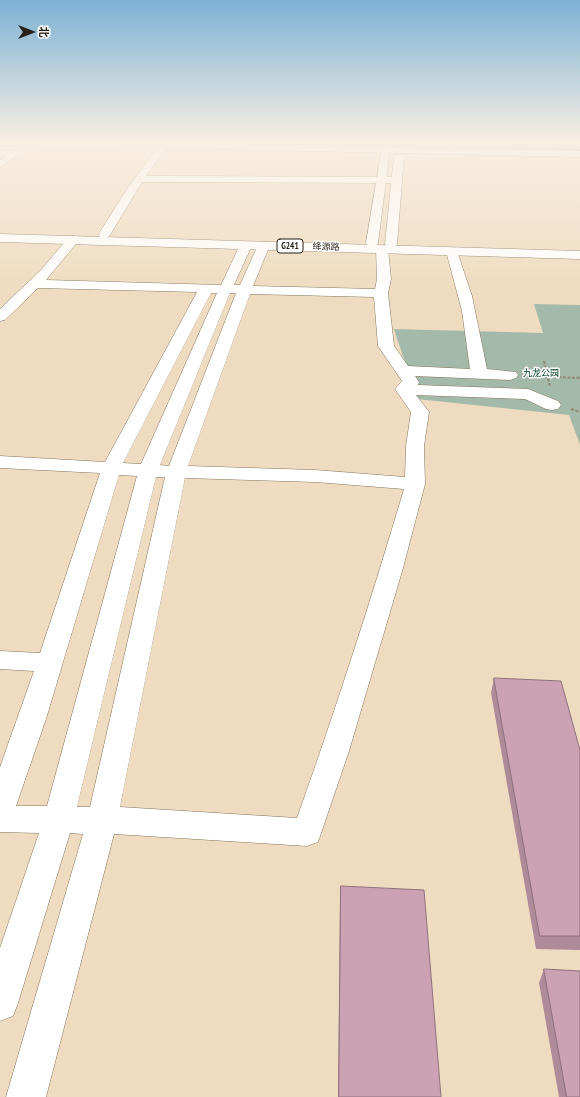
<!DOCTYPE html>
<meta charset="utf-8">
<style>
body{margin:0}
#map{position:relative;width:580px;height:1097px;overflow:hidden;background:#efdcc0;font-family:"PT Sans Narrow","Noto Sans SC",sans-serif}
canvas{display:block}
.north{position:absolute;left:12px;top:12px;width:40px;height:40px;-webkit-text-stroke:3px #fff;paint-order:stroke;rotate:90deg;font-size:11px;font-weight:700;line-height:16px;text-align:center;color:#261f15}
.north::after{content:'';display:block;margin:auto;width:14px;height:18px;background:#261f15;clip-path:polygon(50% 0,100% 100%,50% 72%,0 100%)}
</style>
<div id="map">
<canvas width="580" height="1097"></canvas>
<div class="north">北</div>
</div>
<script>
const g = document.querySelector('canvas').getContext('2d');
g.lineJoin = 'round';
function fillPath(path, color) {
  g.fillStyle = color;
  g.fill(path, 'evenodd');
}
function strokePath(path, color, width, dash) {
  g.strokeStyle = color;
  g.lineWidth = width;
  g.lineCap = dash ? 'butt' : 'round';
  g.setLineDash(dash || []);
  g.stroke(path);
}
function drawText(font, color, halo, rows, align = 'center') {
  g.font = font + ' "PT Sans Narrow","Noto Sans SC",sans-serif';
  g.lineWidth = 3;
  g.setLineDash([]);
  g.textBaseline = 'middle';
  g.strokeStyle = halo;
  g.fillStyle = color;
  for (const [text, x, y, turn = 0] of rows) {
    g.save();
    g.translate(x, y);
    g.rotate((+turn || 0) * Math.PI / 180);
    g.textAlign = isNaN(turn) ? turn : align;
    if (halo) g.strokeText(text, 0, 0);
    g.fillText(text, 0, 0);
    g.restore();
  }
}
const green = new Path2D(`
 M 489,142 L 580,142 L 580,154 L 491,152 Z
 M 534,304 L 580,305 L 580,445 L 569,415 L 417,399 L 394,329 L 543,333 Z`);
const path = new Path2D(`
 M 544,361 L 550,387
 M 527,376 L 580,378
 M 571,409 L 580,412`);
const minor = new Path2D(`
 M 0,142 L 39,142 L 33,146 L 0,145 Z
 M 123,142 L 170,142 L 580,151 L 580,157 L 166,148 L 146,176 L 397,177 L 402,180 L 397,183 L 142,182 L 110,235 L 108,237 L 100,237 L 98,235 L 127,189 L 159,146 L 127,145 Z
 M 0,150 L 16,150 L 21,153 L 0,167 L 0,160 L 6,156 L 0,156 Z
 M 73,236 L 77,237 L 79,240 L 46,280 L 221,285 L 240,245 L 242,242 L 250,242 L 252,245 L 234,285 L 240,285 L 258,245 L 260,242 L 268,242 L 270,245 L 253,286 L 375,289 L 377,279 L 376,249 L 378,246 L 386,246 L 388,249 L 391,279 L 388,293 L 394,346 L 408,366 L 470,369 L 462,311 L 446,251 L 448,248 L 456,248 L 472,296 L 487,369 L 516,372 L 518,375 L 516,378 L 510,380 L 415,376 L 419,382 L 418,385 L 528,389 L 558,401 L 561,405 L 558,409 L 552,410 L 546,409 L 525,399 L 416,395 L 429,412 L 424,446 L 425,484 L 403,568 L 349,751 L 318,842 L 307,846 L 114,834 L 46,1097 L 6,1097 L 83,834 L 70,833 L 18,1003 L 13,1016 L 0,1021 L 0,948 L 39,833 L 0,832 L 0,767 L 34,671 L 0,669 L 0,651 L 40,653 L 100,473 L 0,468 L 0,456 L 105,462 L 197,292 L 38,288 L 5,320 L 0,321 L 0,309 L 41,270 L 69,237 ZM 211,293 L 217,293 L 141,464 L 123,463 ZM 230,293 L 236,293 L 169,466 L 160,465 ZM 250,294 L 374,297 L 378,346 L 402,381 L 395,389 L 411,412 L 406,446 L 405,477 L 315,470 L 188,466 ZM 119,475 L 137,476 L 47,806 L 16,806 L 46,719 ZM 156,477 L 165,477 L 90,807 L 77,807 ZM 185,478 L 315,482 L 404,489 C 371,600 336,709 297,818 L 120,807 Z`);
const major = new Path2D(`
 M 383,142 L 391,142 L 378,243 L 376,246 L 368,246 L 366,243 Z
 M 399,153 L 404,156 L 397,244 L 395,247 L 387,247 L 385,244 L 394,156 Z`);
const highway = new Path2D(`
 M 0,234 L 580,251 L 580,259 L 0,242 Z`);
const wall = new Path2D(`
 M 259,142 L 376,142 L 375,145 Z
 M 494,678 L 580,750 L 580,950 L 536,949 L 491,693 Z
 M 341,886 L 441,1097 L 338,1097 L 340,900 Z
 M 544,969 L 580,1097 L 559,1097 L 539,983 Z`);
const building = new Path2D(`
 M 494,678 L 561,681 L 580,750 L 580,936 L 540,936 Z
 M 341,886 L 424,890 L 441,1097 L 339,1097 Z
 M 544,969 L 580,971 L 580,1097 L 567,1097 Z`);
const shields = [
 [290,246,26]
];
const shieldNames = [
 ["G241",290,246]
];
const farStreetnames = [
 ["绛源路",326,247,2]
];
const farParknames = [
 ["九龙公园",541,373]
];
fillPath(green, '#a3baaa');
strokePath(minor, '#85735a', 1);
strokePath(major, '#85735a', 1);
strokePath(highway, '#85735a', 1);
strokePath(path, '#938572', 2, [3, 1.5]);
fillPath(minor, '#fff');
fillPath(major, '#fff');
fillPath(highway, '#fff');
fillPath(wall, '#af8b9a');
fillPath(building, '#cba2b3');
strokePath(building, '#8e717d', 1);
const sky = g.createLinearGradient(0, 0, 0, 295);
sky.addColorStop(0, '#7db2d5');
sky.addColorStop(0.48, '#f8efe3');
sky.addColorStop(1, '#f8efe300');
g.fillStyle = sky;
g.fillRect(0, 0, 580, 295);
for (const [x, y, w] of shields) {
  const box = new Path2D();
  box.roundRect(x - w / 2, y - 7, w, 14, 3);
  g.fillStyle = '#fff';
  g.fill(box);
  strokePath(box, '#261f15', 1);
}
drawText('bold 9px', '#261f15', null, shieldNames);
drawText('9px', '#261f15', '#fff', farStreetnames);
drawText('9px', '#004222', '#fff', farParknames);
</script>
